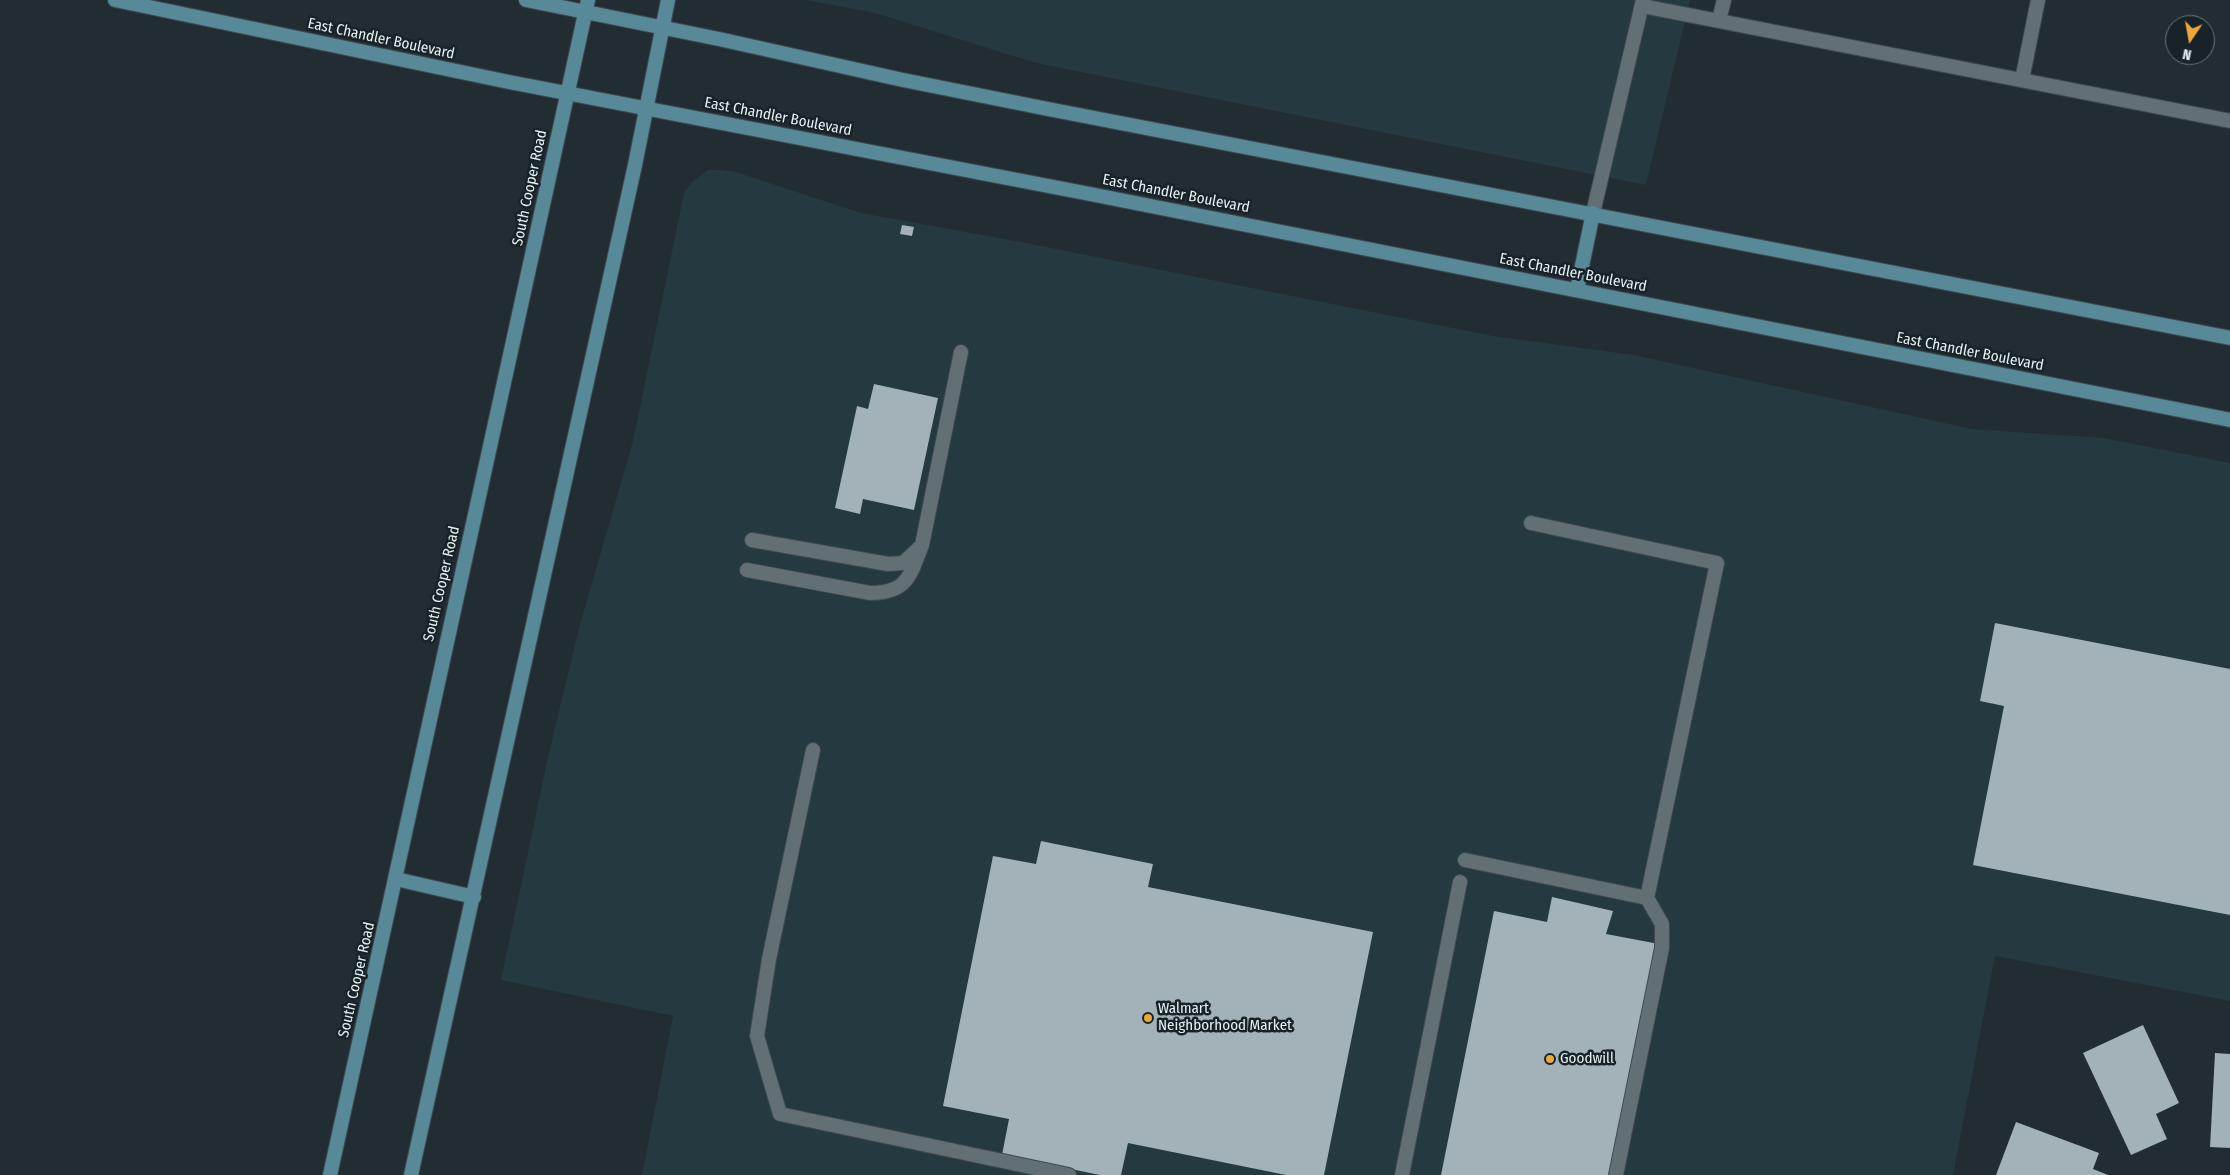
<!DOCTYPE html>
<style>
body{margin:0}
#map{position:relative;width:2230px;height:1175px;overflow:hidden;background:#212d32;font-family:"Fira Sans Condensed",sans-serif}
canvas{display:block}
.north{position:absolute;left:2165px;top:15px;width:50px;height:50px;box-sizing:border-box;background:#172328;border:1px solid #6a7579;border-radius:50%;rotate:192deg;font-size:14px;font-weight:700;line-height:20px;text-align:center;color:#e7eff2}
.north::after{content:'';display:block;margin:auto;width:18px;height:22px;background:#eda83b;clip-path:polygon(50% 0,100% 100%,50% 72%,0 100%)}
</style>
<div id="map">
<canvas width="2230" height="1175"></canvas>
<div class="north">N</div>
</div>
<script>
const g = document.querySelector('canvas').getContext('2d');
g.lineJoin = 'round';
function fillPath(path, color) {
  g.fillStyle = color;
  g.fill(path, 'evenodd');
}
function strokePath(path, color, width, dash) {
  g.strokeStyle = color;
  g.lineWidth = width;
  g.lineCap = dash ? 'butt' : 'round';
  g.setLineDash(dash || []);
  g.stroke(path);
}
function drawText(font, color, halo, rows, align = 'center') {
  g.font = font + ' "Fira Sans Condensed",sans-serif';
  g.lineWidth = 5;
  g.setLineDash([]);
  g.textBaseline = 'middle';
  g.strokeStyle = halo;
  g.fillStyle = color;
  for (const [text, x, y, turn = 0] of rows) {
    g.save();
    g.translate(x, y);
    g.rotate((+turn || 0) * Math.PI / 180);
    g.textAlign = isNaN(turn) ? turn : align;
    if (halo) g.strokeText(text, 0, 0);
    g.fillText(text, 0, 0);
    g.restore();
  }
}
const built = new Path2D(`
 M 806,0 L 1690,0 L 1646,185 L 1036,63 L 875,13 Z
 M 708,170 L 721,170 L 736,172 L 861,213 L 1021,242 L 1493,336 L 1634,355 L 1972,429 L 2104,438 L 2230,463 L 2230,1001 L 1995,956 L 1953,1175 L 642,1175 L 673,1016 L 501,980 L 548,757 L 579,628 L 633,441 L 684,193 L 692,182 Z`);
const building = new Path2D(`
 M 902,225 L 914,227 L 912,236 L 900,234 Z
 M 874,384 L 938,398 L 914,510 L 863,499 L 860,514 L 835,508 L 857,406 L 868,409 Z
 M 1995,623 L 2230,669 L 2230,915 L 1973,865 L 2004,706 L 1980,701 Z
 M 1041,841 L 1153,864 L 1148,887 L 1373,932 L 1324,1175 L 1286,1175 L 1128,1143 L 1121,1175 L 1100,1175 L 1002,1155 L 1009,1119 L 943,1106 L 993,856 L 1036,864 Z
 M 1552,897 L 1613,911 L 1606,934 L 1659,944 L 1612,1175 L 1441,1175 L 1494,911 L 1547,922 Z
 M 2143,1025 L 2179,1103 L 2156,1114 L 2167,1139 L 2131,1155 L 2083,1053 Z
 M 2215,1053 L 2230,1054 L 2230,1148 L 2210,1147 Z
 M 2016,1122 L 2099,1153 L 2093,1169 L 2108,1175 L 1996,1175 Z`);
const service = new Path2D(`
 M 1642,6 L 2230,121
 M 1719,20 L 1724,0
 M 2022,80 L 2038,0
 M 1593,213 L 1643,0
 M 1531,523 L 1717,563 L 1647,898
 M 752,540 L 888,564 L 903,563 L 919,548
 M 747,570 L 870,593 C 907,593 910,576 922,545 L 961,352
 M 813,750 L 769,959 L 757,1036 L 780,1114 L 1069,1175
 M 1465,860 L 1647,898 L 1662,924 L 1662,948 L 1616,1175
 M 1402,1175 L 1460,882`);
const secondary = new Path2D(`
 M 115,0 L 509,82 L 1090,194 L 2230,420
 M 526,0 L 719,39 L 903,80 L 1048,109 L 2230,338
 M 1577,290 L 1593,213
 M 396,879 L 474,897
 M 330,1175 L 588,0
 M 411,1175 L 635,165 L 668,0`);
const markers = [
 [1148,1018,5,"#eda83b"],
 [1550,1059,5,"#eda83b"]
];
const streetNames = [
 ["East Chandler Boulevard",381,39,12],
 ["East Chandler Boulevard",778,117,11],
 ["South Cooper Road",530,188,-78],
 ["East Chandler Boulevard",1176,194,11],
 ["East Chandler Boulevard",1573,273,11],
 ["East Chandler Boulevard",1970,352,11],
 ["South Cooper Road",442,584,-77],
 ["South Cooper Road",357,980,-77]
];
const poiNames = [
 ["Walmart",1158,1009],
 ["Neighborhood Market",1158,1026],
 ["Goodwill",1560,1059]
];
fillPath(built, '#253940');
fillPath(building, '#a3b2b8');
strokePath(service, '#3f494e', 16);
strokePath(secondary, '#3f494e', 16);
strokePath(service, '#627075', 14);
strokePath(secondary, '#588999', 14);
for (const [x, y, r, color] of markers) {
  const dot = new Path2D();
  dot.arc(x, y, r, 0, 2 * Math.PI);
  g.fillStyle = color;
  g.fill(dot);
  strokePath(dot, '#172328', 2);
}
drawText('15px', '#e7eff2', '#172328', streetNames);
drawText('15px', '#e7eff2', '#172328', poiNames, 'left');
</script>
